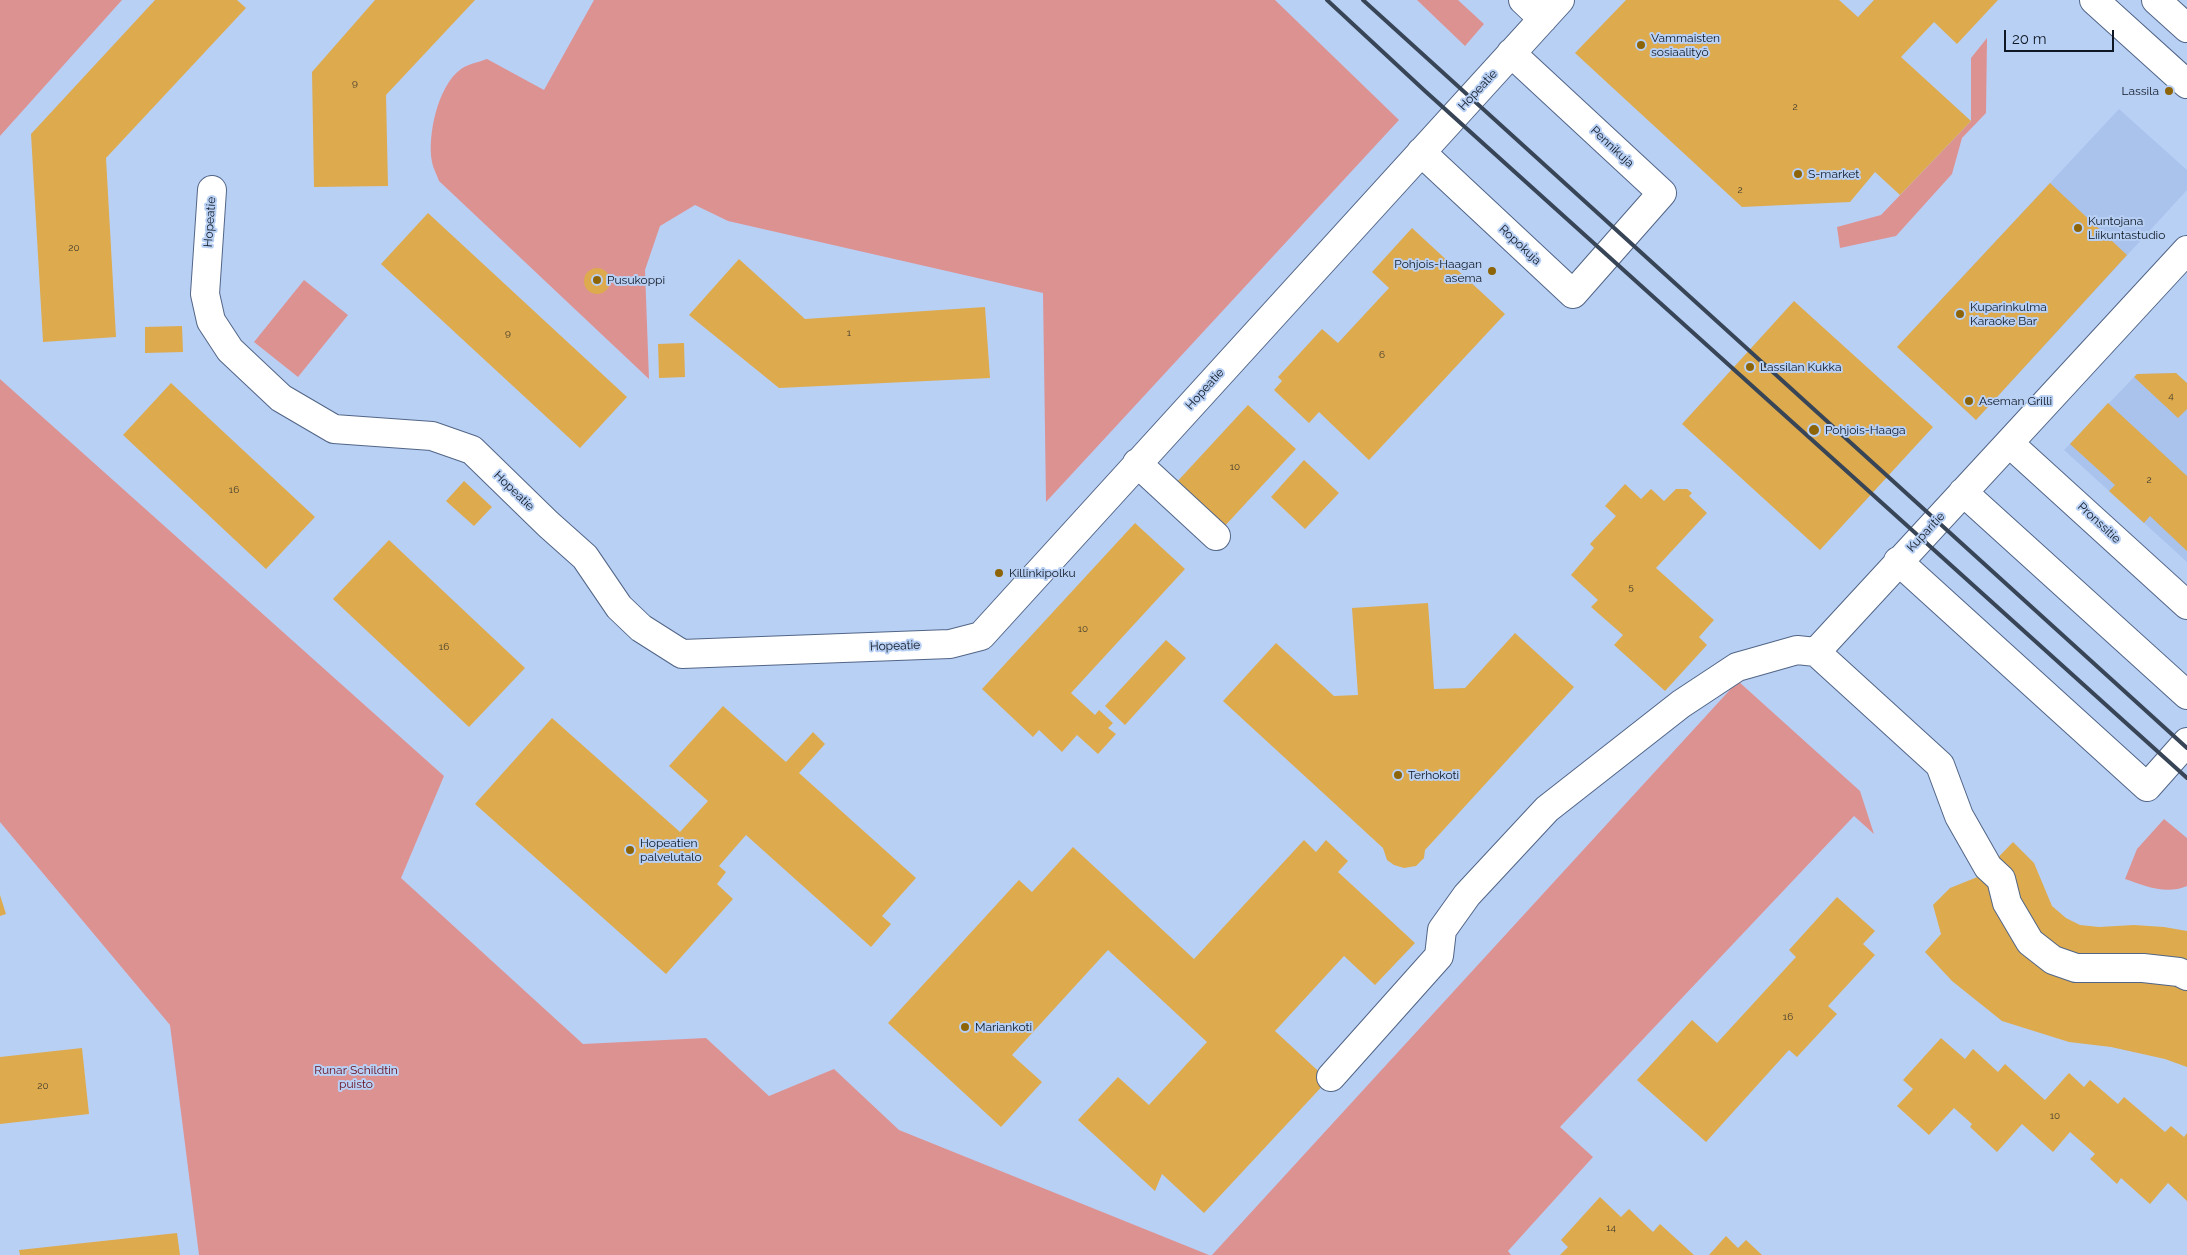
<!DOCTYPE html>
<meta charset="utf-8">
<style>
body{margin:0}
#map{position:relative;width:2187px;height:1255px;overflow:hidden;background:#b9d0f5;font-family:Raleway,sans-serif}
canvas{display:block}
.scale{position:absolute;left:2004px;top:30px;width:110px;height:22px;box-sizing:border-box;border:2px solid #0e1723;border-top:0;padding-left:6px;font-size:15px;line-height:18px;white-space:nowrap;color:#0e1723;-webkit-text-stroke:4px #b9d0f5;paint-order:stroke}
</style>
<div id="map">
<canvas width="2187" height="1255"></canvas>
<div class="scale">20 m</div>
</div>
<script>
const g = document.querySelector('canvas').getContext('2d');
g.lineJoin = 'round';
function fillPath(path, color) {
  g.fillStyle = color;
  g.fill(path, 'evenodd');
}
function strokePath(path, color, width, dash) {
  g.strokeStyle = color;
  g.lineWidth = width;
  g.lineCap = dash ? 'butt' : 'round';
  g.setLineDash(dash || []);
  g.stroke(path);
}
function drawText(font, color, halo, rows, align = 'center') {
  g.font = font + ' Raleway,sans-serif';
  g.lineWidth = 4;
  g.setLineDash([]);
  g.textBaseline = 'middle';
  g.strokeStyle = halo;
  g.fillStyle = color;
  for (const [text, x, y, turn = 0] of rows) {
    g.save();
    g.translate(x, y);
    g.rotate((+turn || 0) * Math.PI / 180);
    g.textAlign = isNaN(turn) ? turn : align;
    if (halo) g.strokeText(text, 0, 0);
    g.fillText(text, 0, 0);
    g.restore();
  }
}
const built = new Path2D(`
 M 2119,109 L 2187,170 L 2187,190 L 1976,420 L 1897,347 Z
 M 2176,373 L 2187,383 L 2187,562 L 2064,450 L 2137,374 Z`);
const green = new Path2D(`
 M 0,0 L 122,0 L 0,136 Z
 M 594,0 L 1275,0 L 1399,120 L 1046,502 L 1043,293 L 728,221 L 695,205 L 660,226 L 645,270 L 649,379 L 439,181 C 437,175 433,168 432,162 C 427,136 438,85 461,69 C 468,64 479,62 487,59 L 544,90 Z
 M 1417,0 L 1458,0 L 1484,24 L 1465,46 Z
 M 1987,38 L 1986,113 L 1962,138 L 1952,174 L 1896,236 L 1840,248 L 1837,227 L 1881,215 L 1971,121 L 1971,58 Z
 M 304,280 L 348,315 L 298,377 L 254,342 Z
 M 0,379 L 444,776 L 401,878 L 583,1044 L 706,1038 L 769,1096 L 834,1069 L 899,1130 L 1209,1255 L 199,1255 L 170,1025 L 0,822 Z
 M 1738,681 L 1860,791 L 1874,834 L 1854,816 L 1560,1127 L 1593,1157 L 1508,1251 L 1511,1255 L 1212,1255 Z
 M 2164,819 L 2187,838 L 2187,886 C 2166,895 2145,886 2125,879 L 2137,849 Z`);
const building = new Path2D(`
 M 155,0 L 237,0 L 246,8 L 106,158 L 116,337 L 43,342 L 31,134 Z
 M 375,0 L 475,0 L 386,95 L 388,186 L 314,187 L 312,72 Z
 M 1626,0 L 1839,0 L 1858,17 L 1874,0 L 1998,0 L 1957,44 L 1934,22 L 1901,57 L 1971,121 L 1900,195 L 1875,172 L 1850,202 L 1742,207 L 1575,53 Z
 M 2050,183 L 2127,255 L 1976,420 L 1897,347 Z
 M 428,213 L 627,397 L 580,448 L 381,264 Z
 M 1412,228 L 1505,314 L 1369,460 L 1319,412 L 1309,423 L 1274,390 L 1282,381 L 1278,377 L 1322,329 L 1338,343 L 1389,288 L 1372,272 Z
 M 739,259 L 805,319 L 985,307 L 990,378 L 779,388 L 689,315 Z
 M584 281a13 13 0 1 1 26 0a13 13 0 1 1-26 0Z
 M 1794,301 L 1933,427 L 1820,550 L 1682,424 Z
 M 182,326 L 183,352 L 145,353 L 145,327 Z
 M 684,343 L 685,377 L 659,378 L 658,344 Z
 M 2176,373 L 2187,383 L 2187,409 L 2178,418 L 2134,377 L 2137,374 Z
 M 171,383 L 315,517 L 266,569 L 123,435 Z
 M 2108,403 L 2187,476 L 2187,551 L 2150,516 L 2144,523 L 2109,491 L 2115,485 L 2070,444 Z
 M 1248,405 L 1296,449 L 1222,529 L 1174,485 Z
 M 1304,460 L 1339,493 L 1305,529 L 1271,497 Z
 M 464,481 L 492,507 L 474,526 L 446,501 Z
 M 1625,484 L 1641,499 L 1651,489 L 1664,501 L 1676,489 L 1687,489 L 1692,493 L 1689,496 L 1707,513 L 1656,568 L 1714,620 L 1699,637 L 1707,645 L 1665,691 L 1614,645 L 1623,635 L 1591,607 L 1598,600 L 1571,575 L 1594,548 L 1590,544 L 1616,516 L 1605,506 Z
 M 1135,523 L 1185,569 L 1071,693 L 1095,715 L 1099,710 L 1113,723 L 1108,728 L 1116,734 L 1098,754 L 1077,735 L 1062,752 L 1039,730 L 1033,737 L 982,689 Z
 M 389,540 L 525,668 L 469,727 L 333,599 Z
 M 1428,603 L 1434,689 L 1465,688 L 1515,633 L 1574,687 L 1425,850 L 1424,858 L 1416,866 L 1404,868 L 1394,865 L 1387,860 L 1383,848 L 1223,701 L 1276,643 L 1334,696 L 1358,695 L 1352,608 Z
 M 1166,640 L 1186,658 L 1125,725 L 1105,706 Z
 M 723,706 L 786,762 L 813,732 L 825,744 L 799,773 L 916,878 L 882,916 L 891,924 L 871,947 L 746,835 L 719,866 L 726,872 L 717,884 L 733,899 L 666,974 L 475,804 L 552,718 L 680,832 L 708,801 L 669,766 Z
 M 1304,840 L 1316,852 L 1326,840 L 1348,861 L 1338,872 L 1415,943 L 1375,985 L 1344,956 L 1275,1031 L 1328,1080 L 1204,1213 L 1162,1174 L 1155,1191 L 1078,1120 L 1118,1077 L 1149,1105 L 1207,1042 L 1108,950 L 1012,1055 L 1042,1082 L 1001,1127 L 888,1023 L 1019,880 L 1032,892 L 1073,847 L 1194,959 Z
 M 2013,842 L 2034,863 L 2052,906 L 2066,918 L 2080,925 L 2099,927 L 2134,925 L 2164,927 L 2187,931 L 2187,1067 L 2165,1059 L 2111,1047 L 2069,1042 L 2002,1021 L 1952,981 L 1925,952 L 1941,934 L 1933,905 L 1950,888 L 1980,876 Z
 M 0,895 L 6,914 L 0,916 Z
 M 1837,897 L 1875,931 L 1863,944 L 1875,955 L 1828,1006 L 1837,1014 L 1797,1057 L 1789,1050 L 1706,1142 L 1637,1080 L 1692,1020 L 1717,1043 L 1796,957 L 1789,950 Z
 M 1941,1038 L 1965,1059 L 1973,1049 L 1998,1072 L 2005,1064 L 2045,1100 L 2069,1073 L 2084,1087 L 2090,1080 L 2118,1104 L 2124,1097 L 2165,1132 L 2171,1126 L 2184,1137 L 2187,1133 L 2187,1201 L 2168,1183 L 2150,1204 L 2121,1178 L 2117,1184 L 2090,1159 L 2095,1154 L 2070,1132 L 2053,1152 L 2022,1124 L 1997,1152 L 1970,1127 L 1972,1124 L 1954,1108 L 1929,1135 L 1897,1106 L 1913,1089 L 1903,1080 Z
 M 82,1048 L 89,1114 L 0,1124 L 0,1057 Z
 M 1600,1197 L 1621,1217 L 1629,1209 L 1653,1232 L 1660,1224 L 1694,1255 L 1560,1255 L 1568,1247 L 1561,1240 Z
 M 177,1233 L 180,1255 L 20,1255 L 19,1250 Z
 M 1726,1236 L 1738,1248 L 1746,1240 L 1762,1255 L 1709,1255 Z`);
const minor = new Path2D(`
 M 1523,0 L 1543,19
 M 1421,152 L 1573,294 L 1662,193 L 1511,53
 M 212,190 L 205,294 L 211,321 L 230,350 L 281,398 L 334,429 L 432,436 L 472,450 L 548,524 L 585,557 L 619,607 L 641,628 L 682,654 L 950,644 L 981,636 L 1560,0
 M 2187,250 L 1816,652 L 1940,765 L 1959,816 L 1988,867 L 2001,879 L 2007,903 L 2030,942 L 2053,960 L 2076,968 L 2143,968 L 2179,972 L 2187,976
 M 2009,443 L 2187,605
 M 1137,463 L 1216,536
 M 1963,492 L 2187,695
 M 1898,561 L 2147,787 L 2187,742
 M 1331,1077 L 1439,956 L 1442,930 L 1467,895 L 1547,809 L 1681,704 L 1737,667 L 1797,650 L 1816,652`);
const major = new Path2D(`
 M 2094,0 L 2187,84
 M 2156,0 L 2187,28`);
const rail = new Path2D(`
 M 1327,0 L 1425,91 L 2187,778
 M 1363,0 L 2187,748`);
const markers = [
 [1641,45,5,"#8d6407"],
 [2169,91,5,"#8d6407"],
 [1798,174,5,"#8d6407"],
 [2078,228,5,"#8d6407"],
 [1492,271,5,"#8d6407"],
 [597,280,5,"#8d6407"],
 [1960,314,5,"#8d6407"],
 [1750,367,5,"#8d6407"],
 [1969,401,5,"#8d6407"],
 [1814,430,6,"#8d6407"],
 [999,573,5,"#8d6407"],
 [1398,775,5,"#8d6407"],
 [630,850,5,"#8d6407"],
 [965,1027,5,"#8d6407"]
];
const numberNames = [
 ["9",355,83],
 ["2",1795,107],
 ["2",1740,190],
 ["20",74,248],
 ["9",508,333],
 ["1",849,333],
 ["6",1382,355],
 ["4",2171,396],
 ["10",1235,467],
 ["2",2149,480],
 ["16",234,490],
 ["5",1631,587],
 ["10",1083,629],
 ["16",444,647],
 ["16",1788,1017],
 ["20",43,1086],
 ["10",2055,1116],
 ["14",1611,1228]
];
const poiNames = [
 ["Vammaisten",1651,38],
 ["sosiaalityö",1651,52],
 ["Lassila",2159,91,"right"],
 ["S-market",1808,174],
 ["Kuntojana",2088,221],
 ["Liikuntastudio",2088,235],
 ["Pohjois-Haagan",1482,264,"right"],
 ["asema",1482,278,"right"],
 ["Pusukoppi",607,280],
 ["Kuparinkulma",1970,307],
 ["Karaoke Bar",1970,321],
 ["Lassilan Kukka",1760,367],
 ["Aseman Grilli",1979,401],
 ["Pohjois-Haaga",1825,430],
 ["Killinkipolku",1009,573],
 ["Terhokoti",1408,775],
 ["Hopeatien",640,843],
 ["palvelutalo",640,857],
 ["Mariankoti",975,1027]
];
const streetNames = [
 ["Hopeatie",1478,90,-47],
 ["Pennikuja",1612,147,43],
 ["Hopeatie",210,222,-86],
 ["Ropokuja",1520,245,43],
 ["Hopeatie",1205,389,-48],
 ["Hopeatie",514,491,44],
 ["Pronssitie",2099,523,43],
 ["Kuparitie",1926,532,-47],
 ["Hopeatie",895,646,-2]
];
const parkNames = [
 ["Runar Schildtin",356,1070],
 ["puisto",356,1084]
];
fillPath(built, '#a9c3ed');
fillPath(green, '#dd9292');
fillPath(building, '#ddaa4e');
strokePath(minor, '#516586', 30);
strokePath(major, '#516586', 30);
strokePath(minor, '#fff', 28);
strokePath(major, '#fff', 28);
strokePath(rail, '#384557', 4);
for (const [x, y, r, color] of markers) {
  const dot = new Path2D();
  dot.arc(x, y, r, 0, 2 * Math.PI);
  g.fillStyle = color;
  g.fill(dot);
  strokePath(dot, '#b9d0f5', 2);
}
drawText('10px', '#423c2e', null, numberNames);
drawText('12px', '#0e1723', '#b9d0f5', poiNames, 'left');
drawText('12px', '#0e1723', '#b9d0f5', streetNames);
drawText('12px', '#660a19', '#b9d0f5', parkNames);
</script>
